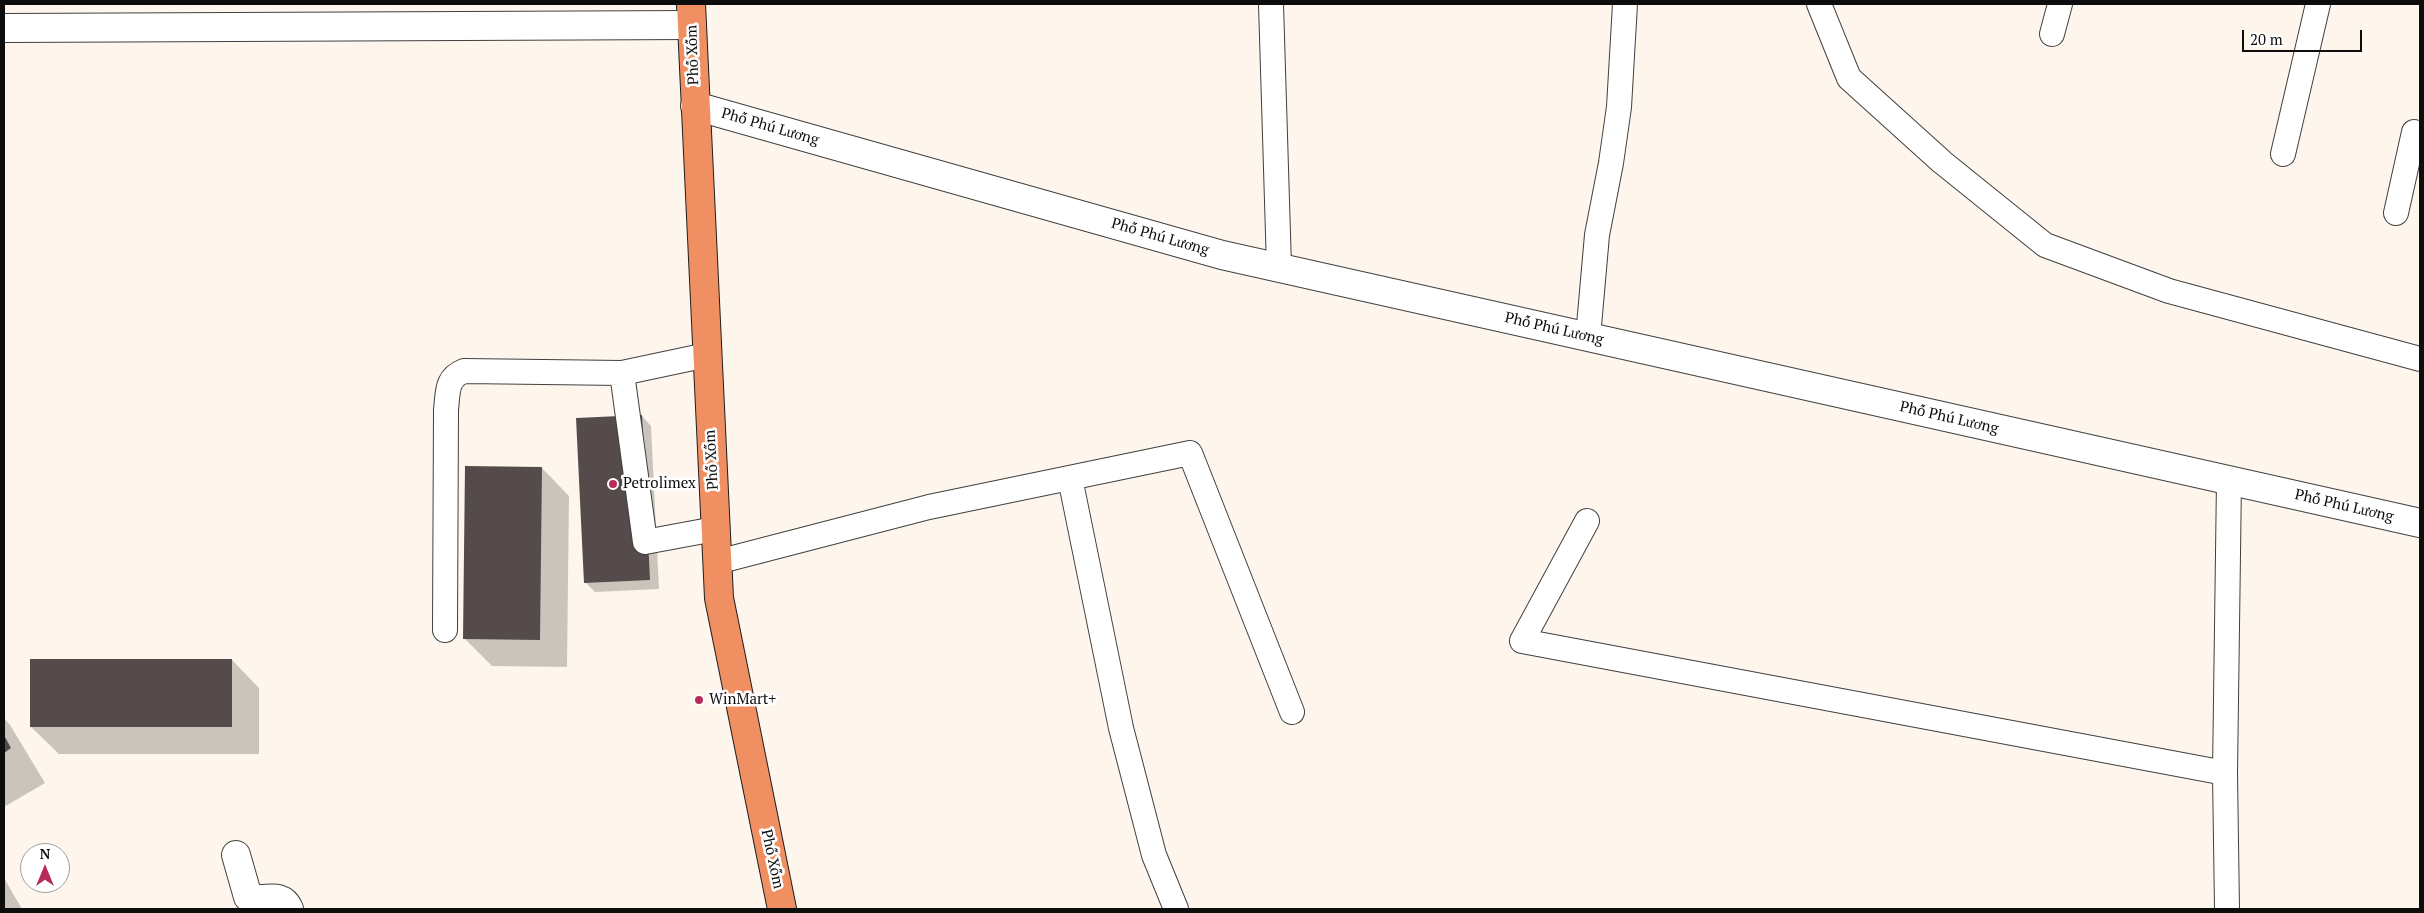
<!DOCTYPE html>
<meta charset="utf-8">
<style>
body{margin:0}
#map{position:relative;width:2424px;height:913px;overflow:hidden;background:#fef6ed;font-family:"PT Serif",serif}
canvas{display:block}
.frame{position:absolute;inset:0;border:5px solid #0d0d0d;pointer-events:none}
.north{position:absolute;left:20px;top:843px;width:50px;height:50px;box-sizing:border-box;background:#fff;border:1px solid #9e9e9e;border-radius:50%;rotate:0deg;font-size:14px;font-weight:700;line-height:20px;text-align:center;color:#0d0d0d}
.north::after{content:'';display:block;margin:auto;width:18px;height:22px;background:#b72b59;clip-path:polygon(50% 0,100% 100%,50% 72%,0 100%)}
.scale{position:absolute;left:2242px;top:30px;width:120px;height:22px;box-sizing:border-box;border:2px solid #0d0d0d;border-top:0;padding-left:6px;font-size:15px;line-height:18px;white-space:nowrap;color:#0d0d0d;-webkit-text-stroke:4px #fff;paint-order:stroke}
</style>
<div id="map">
<canvas width="2424" height="913"></canvas>
<div class="frame"></div>
<div class="north">N</div>
<div class="scale">20 m</div>
</div>
<script>
const g = document.querySelector('canvas').getContext('2d');
g.lineJoin = 'round';
function fillPath(path, color) {
  g.fillStyle = color;
  g.fill(path, 'evenodd');
}
function strokePath(path, color, width, dash) {
  g.strokeStyle = color;
  g.lineWidth = width;
  g.lineCap = dash ? 'butt' : 'round';
  g.setLineDash(dash || []);
  g.stroke(path);
}
function drawText(font, color, halo, rows, align = 'center') {
  g.font = font + ' "PT Serif",serif';
  g.lineWidth = 5;
  g.setLineDash([]);
  g.textBaseline = 'middle';
  g.strokeStyle = halo;
  g.fillStyle = color;
  for (const [text, x, y, turn = 0] of rows) {
    g.save();
    g.translate(x, y);
    g.rotate((+turn || 0) * Math.PI / 180);
    g.textAlign = isNaN(turn) ? turn : align;
    if (halo) g.strokeText(text, 0, 0);
    g.fillText(text, 0, 0);
    g.restore();
  }
}
const shadow = new Path2D(`
 M 642,416 L 651,426 L 659,589 L 595,592 L 585,582 Z
 M 542,468 L 569,496 L 567,667 L 492,666 L 464,638 Z
 M 232,660 L 259,688 L 259,754 L 59,754 L 31,727 Z
 M 4,718 L 10,725 L 45,783 L 4,807 Z
 M 4,878 L 22,909 L 4,909 Z`);
const building = new Path2D(`
 M 642,415 L 650,580 L 584,583 L 576,418 Z
 M 465,466 L 542,467 L 540,640 L 463,639 Z
 M 30,659 L 232,659 L 232,727 L 30,727 Z
 M 4,735 L 11,748 L 4,753 Z`);
const service = new Path2D(`
 M 1271,4 L 1279,267
 M 1819,4 L 1849,78 L 1942,162 L 2045,245 L 2169,291 L 2420,359
 M 2052,34 L 2060,4
 M 2283,154 L 2318,4
 M 2396,213 L 2414,132 L 2420,134
 M 1588,337 L 1597,235 L 1611,163 L 1619,107 L 1625,4
 M 707,355 L 622,373 L 645,542 L 715,529
 M 1070,478 L 1121,728 L 1154,855 L 1176,909
 M 1587,521 L 1522,641 L 2225,773 L 2229,480
 M 717,562 L 929,507 L 1190,453 L 1292,712
 M 445,630 L 446,410 C 448,392 446,378 464,371 L 622,373
 M 2225,773 L 2227,909`);
const minor = new Path2D(`
 M 4,28 L 692,25
 M 695,106 L 1222,255 L 2420,523
 M 236,855 L 248,897 C 263,904 281,890 289,909`);
const trunk = new Path2D(`
 M 691,4 L 719,598 L 782,909`);
const markers = [
 [613,484,5,"#b72b59"],
 [699,700,5,"#b72b59"]
];
const streetNames = [
 ["Phố Xốm",693,55,-92],
 ["Phố Phú Lương",770,127,16],
 ["Phố Phú Lương",1160,237,16],
 ["Phố Phú Lương",1554,329,13],
 ["Phố Phú Lương",1949,418,13],
 ["Phố Xốm",712,460,-93],
 ["Phố Phú Lương",2344,506,13],
 ["Phố Xốm",772,859,78]
];
const poiNames = [
 ["Petrolimex",623,484],
 ["WinMart+",709,700]
];
fillPath(shadow, '#0003');
fillPath(building, '#554b4a');
strokePath(service, '#404040', 26);
strokePath(minor, '#404040', 30);
strokePath(trunk, '#1e1e1e', 30);
strokePath(service, '#fff', 24);
strokePath(minor, '#fff', 28);
strokePath(trunk, '#f09062', 28);
for (const [x, y, r, color] of markers) {
  const dot = new Path2D();
  dot.arc(x, y, r, 0, 2 * Math.PI);
  g.fillStyle = color;
  g.fill(dot);
  strokePath(dot, '#fff', 2);
}
drawText('15px', '#0d0d0d', '#fff', streetNames);
drawText('15px', '#0d0d0d', '#fff', poiNames, 'left');
</script>
